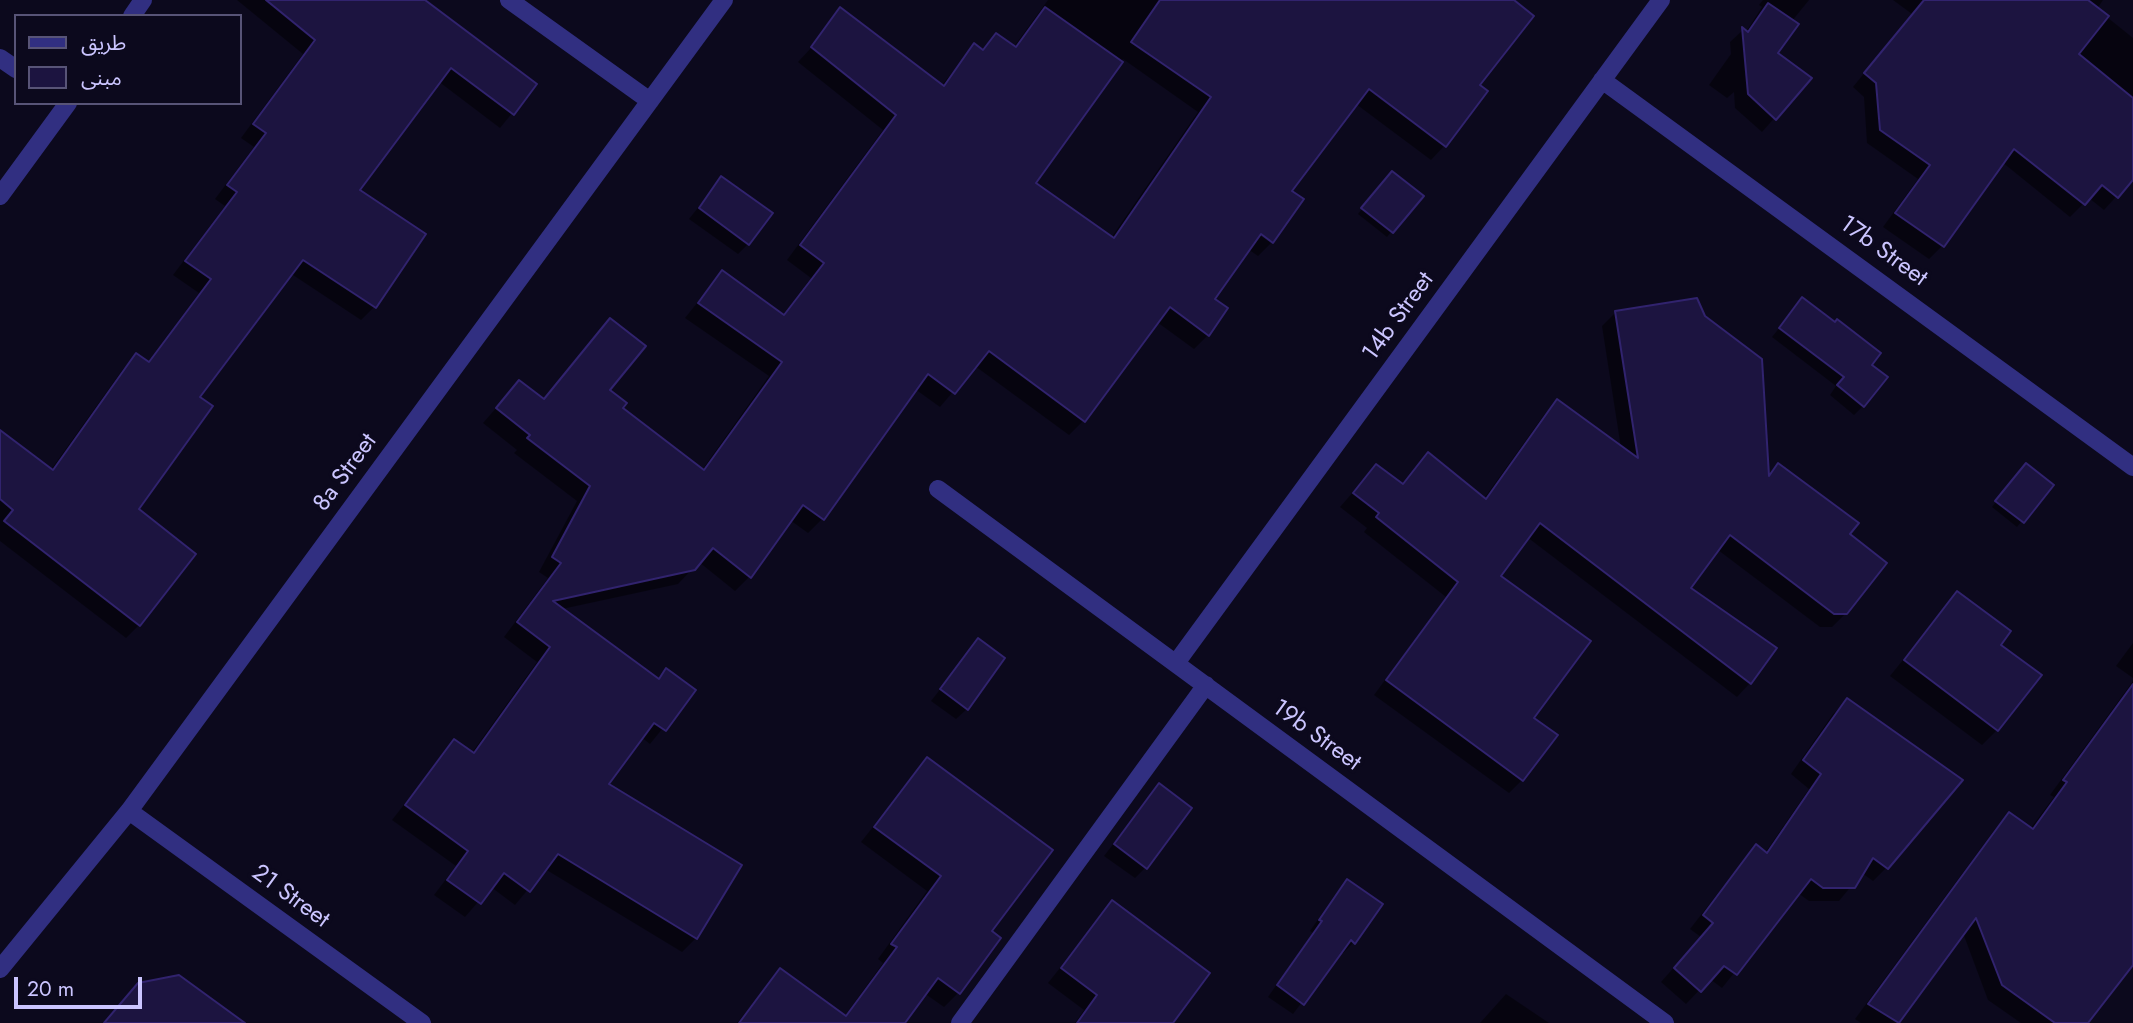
<!DOCTYPE html>
<meta charset="utf-8">
<style>
body{margin:0}
#map{position:relative;width:2133px;height:1023px;overflow:hidden;background:#0c091d;font-family:Jost,"Noto Sans Arabic",sans-serif}
canvas{display:block}
.legend{position:absolute;left:14px;top:14px;width:228px;height:91px;box-sizing:border-box;background:#0c091d;border:2px solid #585477;margin:0;padding:9px 12px;list-style:none;font-size:21px;color:#cbc5ff}
.legend li{display:flex;align-items:center;gap:14px;height:35px}
.legend b{width:35px;border:2px solid #585477}
.scale{position:absolute;left:14px;top:977px;width:128px;height:32px;box-sizing:border-box;border:4px solid #cbc5ff;border-top:0;padding-left:9px;font-size:21px;line-height:24px;white-space:nowrap;color:#cbc5ff;-webkit-text-stroke:5px #0c091d;paint-order:stroke}
</style>
<div id="map">
<canvas width="2133" height="1023"></canvas>
<ul class="legend">
<li><b style="height:9px;background:#312f81"></b>طريق</li>
<li><b style="height:19px;background:#1c1440"></b>مبنى</li>
</ul>
<div class="scale">20 m</div>
</div>
<script>
const g = document.querySelector('canvas').getContext('2d');
g.lineJoin = 'round';
function fillPath(path, color) {
  g.fillStyle = color;
  g.fill(path, 'evenodd');
}
function strokePath(path, color, width, dash) {
  g.strokeStyle = color;
  g.lineWidth = width;
  g.lineCap = dash ? 'butt' : 'round';
  g.setLineDash(dash || []);
  g.stroke(path);
}
function drawText(font, color, halo, rows, align = 'center') {
  g.font = font + ' Jost,sans-serif';
  g.lineWidth = 7;
  g.setLineDash([]);
  g.textBaseline = 'middle';
  g.strokeStyle = halo;
  g.fillStyle = color;
  for (const [text, x, y, turn = 0] of rows) {
    g.save();
    g.translate(x, y);
    g.rotate((+turn || 0) * Math.PI / 180);
    g.textAlign = isNaN(turn) ? turn : align;
    if (halo) g.strokeText(text, 0, 0);
    g.fillText(text, 0, 0);
    g.restore();
  }
}
const shadow = new Path2D(`
 M 237,0 L 423,0 L 535,85 L 500,128 L 438,81 L 358,190 L 374,307 L 361,320 L 290,273 L 197,398 L 137,509 L 139,625 L 126,638 L 0,541 L 0,432 L 50,471 L 123,369 L 137,355 L 147,363 L 199,293 L 173,275 L 225,206 L 215,199 L 254,147 L 241,138 L 303,54 Z
 M 1048,0 L 1511,0 L 1478,85 L 1445,145 L 1431,160 L 1356,104 L 1252,230 L 1271,243 L 1258,256 L 1248,249 L 1213,300 L 1208,335 L 1194,349 L 1157,322 L 1083,421 L 1069,435 L 975,366 L 940,407 L 915,389 L 822,519 L 808,533 L 790,520 L 749,577 L 735,591 L 699,562 L 678,584 L 562,609 L 657,680 L 666,671 L 693,691 L 650,744 L 641,737 L 606,785 L 696,938 L 682,952 L 545,869 L 515,905 L 491,887 L 465,917 L 434,895 L 456,866 L 392,820 L 454,741 L 471,754 L 537,662 L 504,637 L 548,578 L 539,572 L 577,501 L 514,453 L 517,450 L 483,423 L 519,382 L 543,400 L 610,320 L 608,390 L 621,408 L 702,470 L 769,376 L 685,318 L 722,272 L 782,316 L 811,278 L 787,260 L 883,130 L 798,62 L 811,48 L 856,22 L 941,86 L 975,45 L 981,50 L 996,36 L 1013,48 ZM 1123,59 L 1198,112 L 1111,238 L 1034,183 Z
 M 1763,0 L 1809,0 L 1792,21 L 1775,53 L 1810,78 L 1762,132 L 1735,108 L 1734,92 L 1727,98 L 1709,85 L 1731,54 L 1730,42 L 1743,30 L 1746,32 L 1762,7 L 1759,5 Z
 M 1893,0 L 2103,0 L 2097,9 L 2133,38 L 2133,178 L 2104,210 L 2089,198 L 2070,217 L 2002,162 L 1942,246 L 1929,259 L 1883,227 L 1918,179 L 1867,143 L 1864,97 L 1853,87 L 1912,14 Z
 M 1387,178 L 1391,232 L 1387,237 L 1358,214 Z
 M 721,179 L 748,244 L 738,254 L 689,219 Z
 M 1802,300 L 1870,365 L 1863,406 L 1854,415 L 1830,395 L 1836,386 L 1772,337 Z
 M 1616,312 L 1767,477 L 1778,466 L 1848,535 L 1846,613 L 1832,627 L 1820,627 L 1718,550 L 1689,588 L 1750,683 L 1737,697 L 1527,537 L 1499,576 L 1532,719 L 1522,780 L 1509,793 L 1374,695 L 1446,597 L 1364,532 L 1367,528 L 1340,507 L 1376,466 L 1401,485 L 1428,455 L 1483,500 L 1544,415 L 1557,402 L 1621,448 L 1602,326 Z
 M 2021,470 L 2051,485 L 2017,527 L 1992,507 Z
 M 1957,593 L 1999,645 L 1997,730 L 1982,745 L 1890,676 Z
 M 978,641 L 967,709 L 956,719 L 931,701 Z
 M 2133,643 L 2133,678 L 2116,666 Z
 M 2133,681 L 2133,933 L 2067,1023 L 2021,1023 L 1988,1000 L 1963,933 L 1897,1023 L 1861,1023 L 1855,1019 L 1995,829 L 2010,815 L 2030,829 L 2054,797 L 2050,795 Z
 M 1847,700 L 1887,867 L 1873,881 L 1862,873 L 1839,901 L 1809,901 L 1798,893 L 1722,988 L 1710,979 L 1686,1004 L 1661,982 L 1701,937 L 1690,929 L 1743,861 L 1756,847 L 1765,853 L 1809,789 L 1791,774 L 1833,714 Z
 M 927,759 L 990,931 L 958,993 L 944,1007 L 924,993 L 902,1023 L 737,1023 L 780,970 L 844,1017 L 883,963 L 878,959 L 927,891 L 861,842 Z
 M 1159,785 L 1146,867 L 1135,878 L 1104,856 Z
 M 1347,881 L 1354,942 L 1343,953 L 1341,951 L 1293,1014 L 1268,997 L 1313,933 L 1310,931 L 1337,892 Z
 M 1112,903 L 1170,1023 L 1075,1023 L 1084,1010 L 1048,983 Z
 M 139,984 L 242,1023 L 103,1023 Z
 M 1506,994 L 1549,1023 L 1480,1023 Z`);
const building = new Path2D(`
 M 266,0 L 425,0 L 537,84 L 514,115 L 451,68 L 360,190 L 426,234 L 376,308 L 303,260 L 200,397 L 213,406 L 139,509 L 196,554 L 140,626 L 4,521 L 13,510 L 0,499 L 0,430 L 53,470 L 136,353 L 149,362 L 211,279 L 185,261 L 237,192 L 227,185 L 266,133 L 253,124 L 315,40 Z
 M 1160,0 L 1514,0 L 1534,16 L 1480,85 L 1488,91 L 1446,147 L 1369,89 L 1292,191 L 1304,199 L 1273,243 L 1261,234 L 1215,299 L 1228,308 L 1209,336 L 1170,307 L 1085,422 L 989,351 L 955,394 L 928,374 L 824,520 L 803,505 L 751,578 L 713,548 L 695,570 L 553,601 L 659,679 L 666,668 L 696,690 L 666,731 L 654,723 L 609,784 L 742,865 L 697,939 L 558,854 L 530,892 L 504,873 L 481,904 L 447,880 L 468,851 L 405,805 L 454,739 L 474,753 L 550,647 L 517,622 L 561,563 L 552,557 L 590,486 L 527,438 L 530,435 L 496,408 L 519,380 L 544,399 L 610,318 L 646,346 L 610,390 L 627,403 L 623,408 L 704,470 L 782,362 L 698,303 L 722,270 L 784,315 L 824,263 L 800,245 L 896,115 L 811,47 L 840,7 L 944,86 L 974,43 L 983,50 L 996,33 L 1016,47 L 1045,7 L 1123,62 L 1036,183 L 1114,238 L 1211,97 L 1131,42 Z
 M 1924,0 L 2088,0 L 2109,16 L 2079,54 L 2133,98 L 2133,180 L 2118,198 L 2102,185 L 2085,205 L 2014,149 L 1944,247 L 1895,213 L 1930,165 L 1880,130 L 1876,83 L 1864,73 Z
 M 1768,3 L 1799,24 L 1778,53 L 1812,78 L 1776,120 L 1748,94 L 1742,27 L 1748,32 Z
 M 1392,171 L 1424,196 L 1393,233 L 1361,208 Z
 M 721,176 L 773,213 L 749,245 L 699,208 Z
 M 1802,297 L 1835,322 L 1837,319 L 1881,353 L 1872,365 L 1888,377 L 1864,407 L 1837,385 L 1844,377 L 1779,328 Z
 M 1697,298 L 1705,316 L 1762,359 L 1769,476 L 1778,463 L 1859,523 L 1850,534 L 1887,563 L 1847,614 L 1834,614 L 1730,535 L 1691,588 L 1777,648 L 1751,684 L 1540,523 L 1501,576 L 1591,641 L 1534,718 L 1558,735 L 1523,781 L 1386,680 L 1458,582 L 1376,517 L 1379,513 L 1353,493 L 1376,464 L 1403,484 L 1428,452 L 1486,499 L 1557,399 L 1638,458 L 1615,311 Z
 M 2026,463 L 2054,485 L 2024,523 L 1995,501 Z
 M 1957,591 L 2011,631 L 2001,645 L 2042,675 L 1998,731 L 1904,660 Z
 M 978,638 L 1005,658 L 968,710 L 940,689 Z
 M 2133,684 L 2133,965 L 2088,1023 L 2055,1023 L 2002,985 L 1976,918 L 1899,1023 L 1868,1004 L 2009,812 L 2033,829 L 2067,782 L 2063,780 Z
 M 1847,698 L 1963,780 L 1888,869 L 1873,858 L 1855,888 L 1823,888 L 1811,879 L 1737,975 L 1724,966 L 1701,992 L 1674,968 L 1713,923 L 1703,915 L 1756,844 L 1767,853 L 1821,774 L 1803,760 Z
 M 927,757 L 1053,850 L 992,931 L 1001,938 L 960,994 L 938,978 L 905,1023 L 739,1023 L 780,968 L 846,1016 L 897,947 L 891,944 L 941,876 L 874,827 Z
 M 1159,783 L 1192,808 L 1147,869 L 1114,844 Z
 M 1347,879 L 1383,904 L 1355,944 L 1351,940 L 1304,1005 L 1277,985 L 1322,921 L 1319,920 Z
 M 1112,900 L 1210,973 L 1173,1023 L 1077,1023 L 1097,995 L 1061,968 Z
 M 179,975 L 245,1023 L 104,1023 L 138,983 Z`);
const minor = new Path2D(`
 M 509,0 L 650,101
 M 132,16 L 143,0
 M 0,58 L 16,69
 M 1602,80 L 2133,467
 M 0,196 L 68,103
 M 938,489 L 1665,1023
 M 1176,663 L 1661,0
 M 129,811 L 422,1023
 M 0,969 L 129,811 L 724,0
 M 960,1023 L 1206,685`);
const streetNames = [
 ["17b Street",1883,252,36],
 ["14b Street",1399,317,-54],
 ["8a Street",346,473,-54],
 ["19b Street",1316,736,36],
 ["21 Street",290,897,36]
];
fillPath(shadow, '#0007');
fillPath(building, '#1c1440');
strokePath(building, '#31236e', 2);
strokePath(minor, '#312f81', 18);
drawText('24px', '#cbc5ff', '#0c091d', streetNames);
</script>
